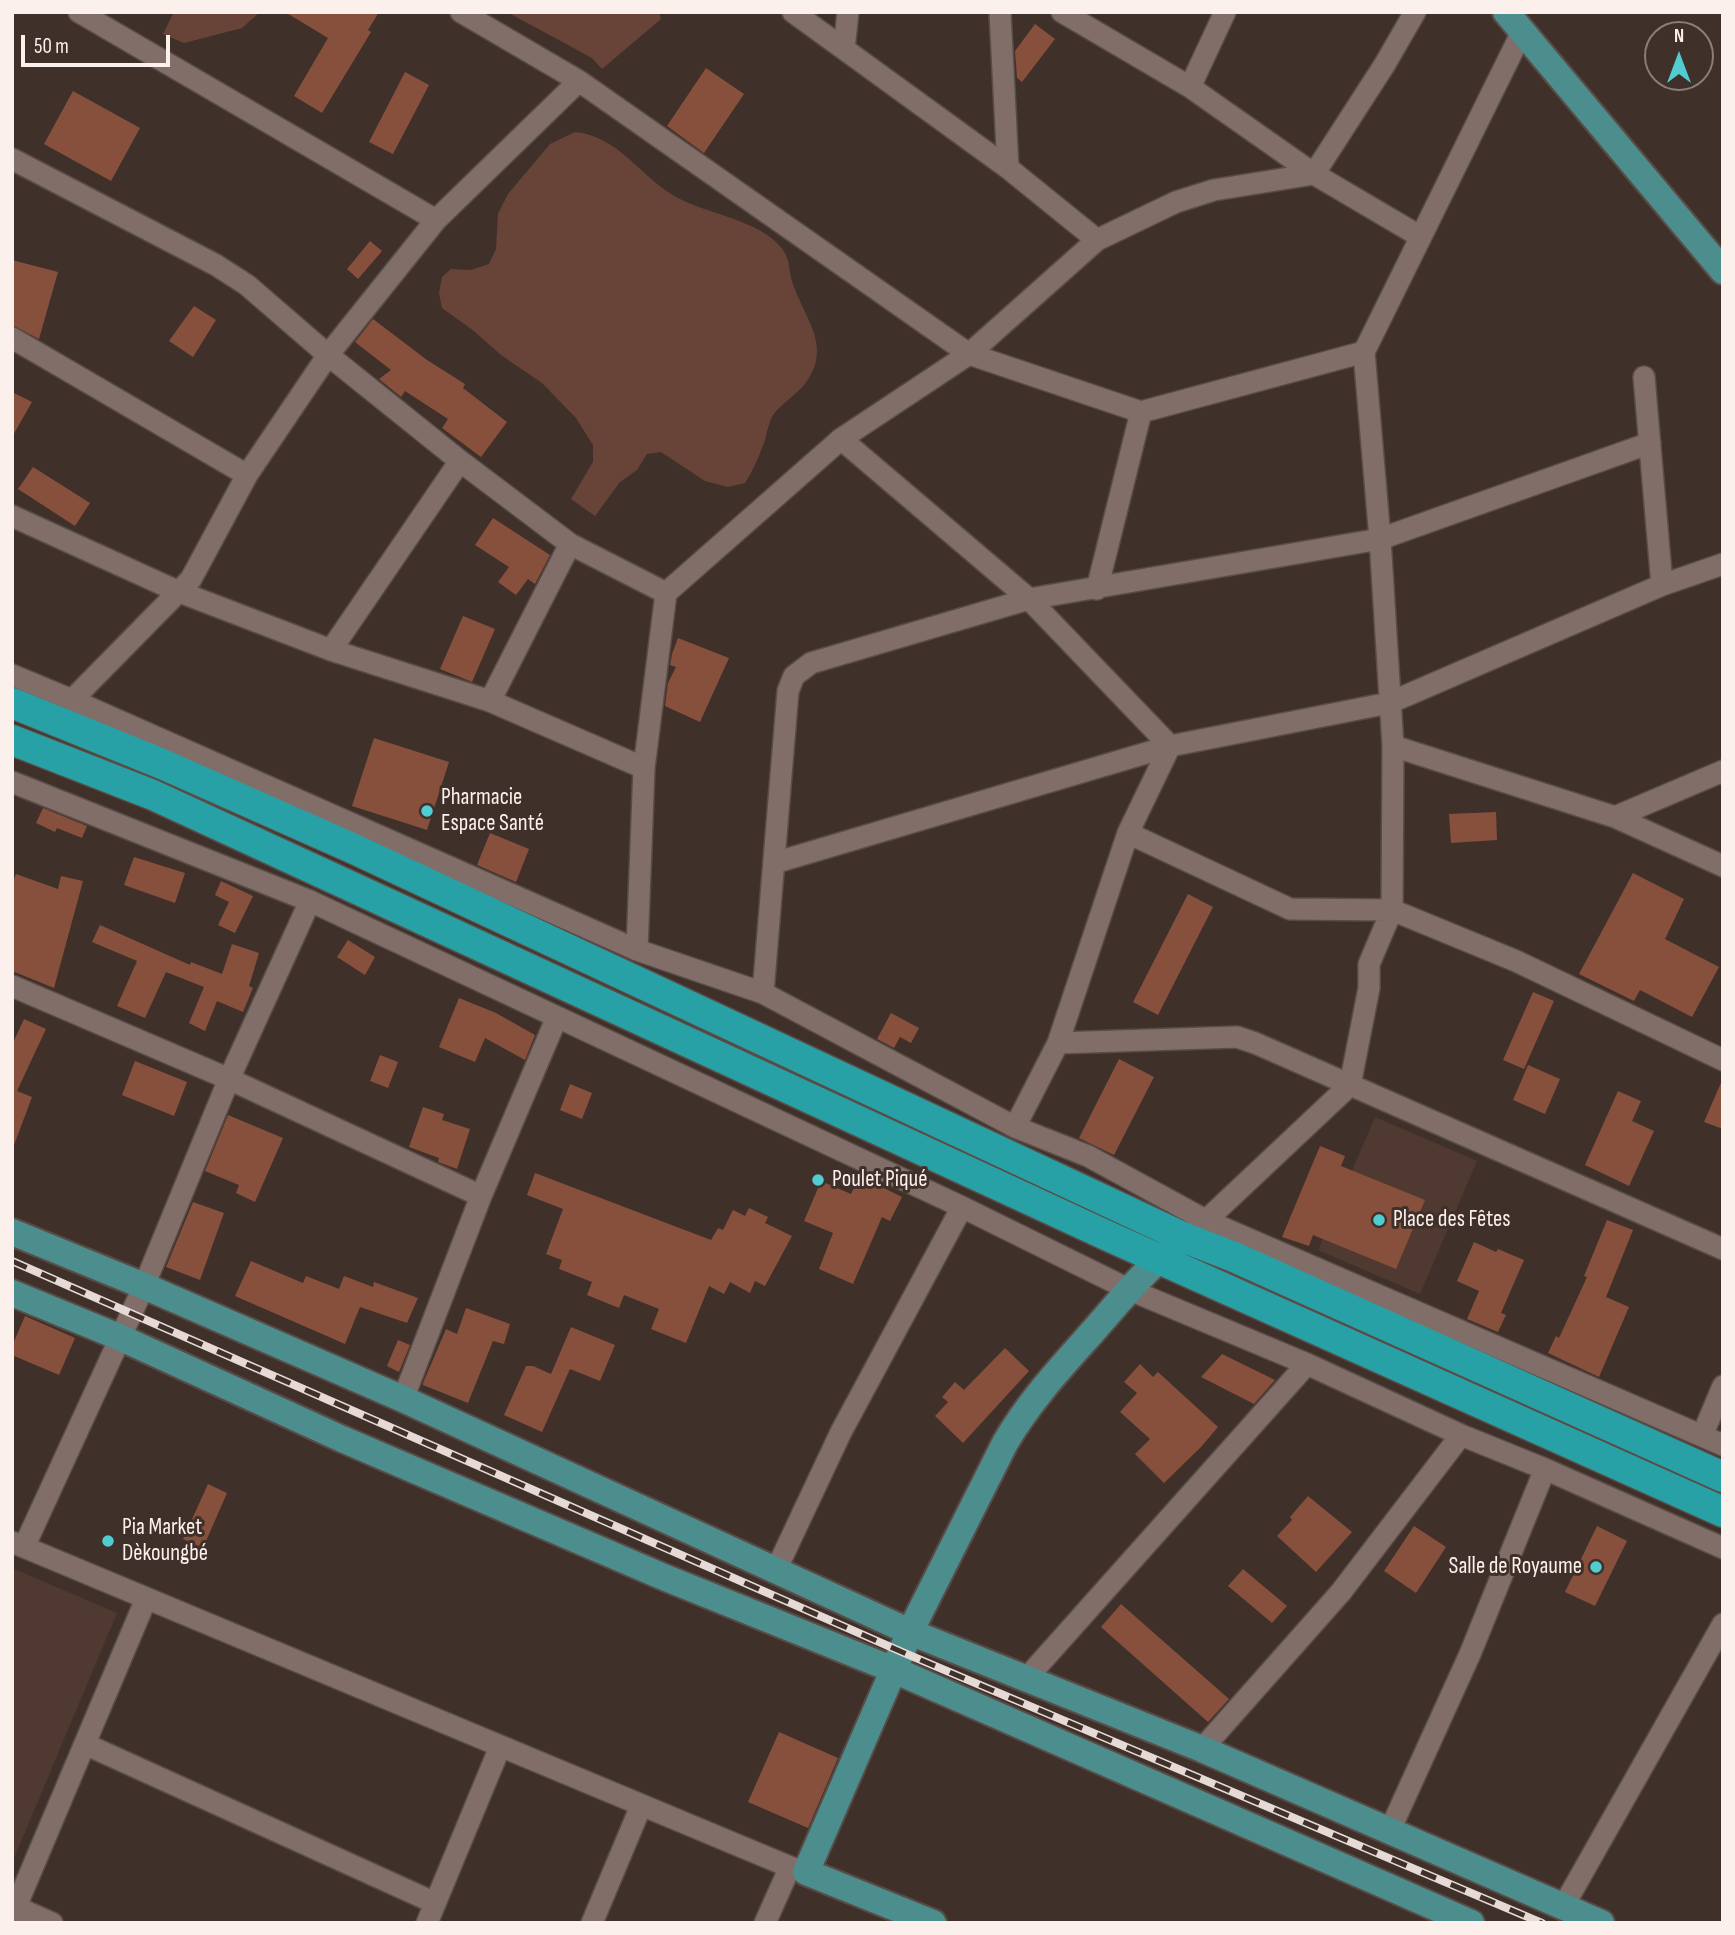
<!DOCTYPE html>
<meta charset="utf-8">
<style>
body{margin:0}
#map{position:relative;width:1735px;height:1935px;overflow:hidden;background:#40302a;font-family:"Sofia Sans Condensed",sans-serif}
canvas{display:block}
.frame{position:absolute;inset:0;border:14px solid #fcf0ed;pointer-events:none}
.north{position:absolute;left:1644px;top:21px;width:70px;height:70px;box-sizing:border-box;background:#40302a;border:2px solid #8b7d78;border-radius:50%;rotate:0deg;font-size:19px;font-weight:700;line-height:28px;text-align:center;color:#fcf0ed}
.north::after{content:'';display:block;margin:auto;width:24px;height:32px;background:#51ccd1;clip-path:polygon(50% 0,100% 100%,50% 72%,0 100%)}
.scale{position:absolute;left:21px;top:35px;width:149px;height:32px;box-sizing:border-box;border:4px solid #fcf0ed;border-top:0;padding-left:9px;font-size:21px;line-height:24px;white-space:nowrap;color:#fcf0ed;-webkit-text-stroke:5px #40302a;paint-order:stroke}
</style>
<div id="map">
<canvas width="1735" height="1935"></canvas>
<div class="frame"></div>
<div class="north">N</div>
<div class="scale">50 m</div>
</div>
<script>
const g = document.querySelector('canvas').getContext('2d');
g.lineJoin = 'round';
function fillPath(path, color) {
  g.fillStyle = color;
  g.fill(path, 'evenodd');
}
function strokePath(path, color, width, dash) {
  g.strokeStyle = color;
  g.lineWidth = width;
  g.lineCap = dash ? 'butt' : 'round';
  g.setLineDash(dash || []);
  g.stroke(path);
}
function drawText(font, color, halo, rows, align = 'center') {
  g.font = font + ' "Sofia Sans Condensed",sans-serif';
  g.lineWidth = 6;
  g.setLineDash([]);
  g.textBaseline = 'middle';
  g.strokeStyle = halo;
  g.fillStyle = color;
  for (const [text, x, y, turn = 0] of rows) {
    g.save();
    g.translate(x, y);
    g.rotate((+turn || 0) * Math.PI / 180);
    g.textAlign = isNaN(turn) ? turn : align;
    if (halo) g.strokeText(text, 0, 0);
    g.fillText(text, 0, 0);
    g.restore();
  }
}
const built = new Path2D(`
 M 1375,1117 L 1477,1161 L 1420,1294 L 1318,1250 Z
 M 12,1568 L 117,1613 L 12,1863 Z`);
const green = new Path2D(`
 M 174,12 L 260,12 L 242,28 L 184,43 L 163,34 Z
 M 507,12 L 659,12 L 661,19 L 602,69 L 592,58 Z
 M 575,132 C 617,136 638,173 671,194 C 701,213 752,218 777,243 C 793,259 787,269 794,287 C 806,320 831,346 807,381 C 798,394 783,402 773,415 C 769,422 767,432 765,440 C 759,456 754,469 745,483 L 728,487 L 705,481 L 661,452 L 647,454 L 637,470 L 620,482 L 595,516 L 571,499 L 593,462 L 593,445 L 576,418 L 542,383 L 501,355 L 474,331 L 442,308 L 439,293 L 442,277 L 451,269 L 471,270 L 489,264 L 496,249 L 498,214 L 508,194 L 550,144 Z`);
const building = new Path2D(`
 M 285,12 L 379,12 L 368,30 L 371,32 L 322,113 L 294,96 L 328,38 Z
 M 1035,24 L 1055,39 L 1022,82 L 1017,78 L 1015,51 Z
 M 706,68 L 744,94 L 704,153 L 667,126 Z
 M 405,72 L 429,85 L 393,154 L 369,142 Z
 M 73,91 L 140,128 L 111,181 L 44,144 Z
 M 370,241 L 382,251 L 358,279 L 347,269 Z
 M 12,260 L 58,272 L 39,339 L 12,325 Z
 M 194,306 L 216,320 L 193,357 L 169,341 Z
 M 373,319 L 427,360 L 465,384 L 463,388 L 507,422 L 481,457 L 442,428 L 448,419 L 405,391 L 401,397 L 379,379 L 391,370 L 355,342 Z
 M 12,392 L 32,402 L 12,437 Z
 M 33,467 L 90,503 L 75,526 L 18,489 Z
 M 493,518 L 550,555 L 535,584 L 528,579 L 516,595 L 498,582 L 509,567 L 475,545 Z
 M 463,616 L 495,629 L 472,682 L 440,669 Z
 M 678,638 L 729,658 L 700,722 L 665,706 L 668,683 L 676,667 L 670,665 L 672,654 Z
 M 374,738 L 449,762 L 427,830 L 352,806 Z
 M 43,808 L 87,826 L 82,838 L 57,828 L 55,832 L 36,823 Z
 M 1496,812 L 1497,840 L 1451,843 L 1449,814 Z
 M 490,833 L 529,849 L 516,882 L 477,865 Z
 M 134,857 L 185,873 L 175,903 L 124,885 Z
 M 1633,873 L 1684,899 L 1665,939 L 1719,967 L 1692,1017 L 1640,990 L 1634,1001 L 1579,974 Z
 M 16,874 L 58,889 L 61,876 L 83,881 L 54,988 L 12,971 L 12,884 Z
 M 221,881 L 253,896 L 235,933 L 218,925 L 229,902 L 215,895 Z
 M 1188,894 L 1213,907 L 1158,1015 L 1133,1002 Z
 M 100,925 L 190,965 L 191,962 L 222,974 L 232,944 L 259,953 L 249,986 L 253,988 L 243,1012 L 217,1001 L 205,1031 L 189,1023 L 204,987 L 166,972 L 145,1018 L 117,1006 L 137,961 L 92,942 Z
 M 348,940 L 375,957 L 365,975 L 337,957 Z
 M 1533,992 L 1554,1001 L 1524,1069 L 1503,1060 Z
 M 459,998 L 496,1013 L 535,1035 L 525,1060 L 485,1038 L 475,1062 L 439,1047 Z
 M 891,1013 L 919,1028 L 911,1043 L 900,1037 L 894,1048 L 877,1039 Z
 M 24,1019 L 46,1029 L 17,1091 L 32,1097 L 14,1145 L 12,1045 Z
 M 380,1055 L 398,1062 L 388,1088 L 370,1081 Z
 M 1119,1059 L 1154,1077 L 1114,1155 L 1079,1138 Z
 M 135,1061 L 187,1082 L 174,1116 L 122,1095 Z
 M 1528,1065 L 1560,1079 L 1545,1114 L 1513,1100 Z
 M 1723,1078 L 1723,1129 L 1704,1122 Z
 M 570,1084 L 592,1093 L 582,1119 L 560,1110 Z
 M 1618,1091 L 1641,1101 L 1632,1121 L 1654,1131 L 1629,1186 L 1585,1165 Z
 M 423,1107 L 444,1114 L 442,1120 L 470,1129 L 457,1169 L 438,1162 L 439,1158 L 409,1147 Z
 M 228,1115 L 283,1138 L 255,1202 L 236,1193 L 239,1185 L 205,1171 Z
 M 1320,1146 L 1345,1156 L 1341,1166 L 1425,1200 L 1396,1269 L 1313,1235 L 1309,1246 L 1282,1237 Z
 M 535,1173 L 711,1240 L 718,1228 L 723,1230 L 733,1210 L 745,1216 L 749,1208 L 768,1217 L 765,1223 L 792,1236 L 765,1286 L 755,1281 L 750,1293 L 730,1282 L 724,1294 L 709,1286 L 686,1343 L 651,1329 L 659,1309 L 624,1295 L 619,1308 L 587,1295 L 592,1282 L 559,1269 L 562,1260 L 546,1254 L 563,1209 L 527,1195 Z
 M 860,1176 L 902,1197 L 890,1221 L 882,1217 L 853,1284 L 819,1269 L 833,1233 L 804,1221 L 821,1181 L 851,1194 Z
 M 193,1202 L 224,1213 L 200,1280 L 166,1267 Z
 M 1607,1220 L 1633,1230 L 1606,1297 L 1629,1307 L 1599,1377 L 1548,1353 L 1556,1336 L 1559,1338 L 1587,1277 L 1584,1276 Z
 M 1474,1242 L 1496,1252 L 1498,1249 L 1524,1260 L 1501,1313 L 1506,1315 L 1498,1332 L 1467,1319 L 1479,1291 L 1457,1281 Z
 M 251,1261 L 303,1283 L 306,1276 L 339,1289 L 344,1276 L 373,1287 L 374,1282 L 418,1298 L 407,1323 L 360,1307 L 345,1344 L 235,1296 Z
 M 466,1308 L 510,1324 L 504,1344 L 493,1341 L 468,1403 L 423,1385 L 423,1383 L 446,1329 L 457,1334 Z
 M 25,1316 L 75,1338 L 59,1375 L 12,1355 L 12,1346 Z
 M 571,1327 L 615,1345 L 600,1381 L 570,1369 L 542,1432 L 504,1415 L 526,1366 L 533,1366 L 551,1374 Z
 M 398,1340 L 410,1345 L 399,1372 L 387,1366 Z
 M 1005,1348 L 1029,1371 L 963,1443 L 935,1416 L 948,1402 L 942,1397 L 955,1382 L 964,1390 Z
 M 1222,1354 L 1275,1380 L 1254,1404 L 1201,1377 Z
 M 1140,1364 L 1153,1377 L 1158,1372 L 1218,1427 L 1201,1447 L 1164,1483 L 1135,1454 L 1150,1439 L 1120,1412 L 1137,1393 L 1124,1382 Z
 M 208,1484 L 227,1493 L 203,1548 L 183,1539 Z
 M 1308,1496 L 1352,1532 L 1316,1572 L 1277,1536 L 1292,1520 L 1290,1517 Z
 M 1414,1526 L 1446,1547 L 1416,1593 L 1384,1571 Z
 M 1597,1526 L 1627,1541 L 1595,1606 L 1565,1592 Z
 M 1243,1569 L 1287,1606 L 1272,1623 L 1228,1586 Z
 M 1121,1604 L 1229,1699 L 1208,1722 L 1101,1627 Z
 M 779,1732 L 838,1758 L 808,1828 L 748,1802 Z`);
const minor = new Path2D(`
 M 79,12 L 436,220
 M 461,12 L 579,81 L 969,354 L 1141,412 L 1364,352
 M 793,12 L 1008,168 L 1097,240
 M 1000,12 L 1008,168
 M 1062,12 L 1190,87 L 1314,174 L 1421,237
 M 844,49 L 848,12
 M 1190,87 L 1225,12
 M 12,159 L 216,265 L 247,285 L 328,355 L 460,461 L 570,544 L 666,593
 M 12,338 L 247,475
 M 1644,377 L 1662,585
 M 841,439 L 1029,599 L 1170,746
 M 12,516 L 177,591 L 331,650 L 490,701 L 644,768
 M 1097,589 L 1141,412
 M 331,650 L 460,461
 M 12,675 L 72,700 L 637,950 L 763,993 L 1015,1127 L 1088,1156 L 1207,1221 L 1723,1445
 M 72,700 L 191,579 L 247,475 L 328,355 L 436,220 L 579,81
 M 490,701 L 570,544
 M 1393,746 L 1615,817 L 1723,866
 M 12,782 L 310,901 L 962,1207 L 1130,1290 L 1307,1364 L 1461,1435 L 1545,1469 L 1723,1548
 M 1615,817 L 1723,771
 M 1128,833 L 1290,909 L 1392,910 L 1516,961 L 1723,1060
 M 774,863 L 1170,746 L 1389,703 L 1662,585 L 1723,564
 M 637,950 L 644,768 L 666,593 L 841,439 L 969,354 L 1097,240 L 1176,202 L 1214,190 L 1314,174 L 1385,64 L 1415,12
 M 12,986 L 229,1079 L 481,1196
 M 763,993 L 788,691 L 794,676 L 811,663 L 1029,599 L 1380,539 L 1650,443
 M 1058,1043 L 1237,1037 L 1255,1043 L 1723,1249
 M 1015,1127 L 1058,1043 L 1128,833 L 1170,746
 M 1198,1228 L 1350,1085 L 1369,988 L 1369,964 L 1392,910 L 1393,746 L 1380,539 L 1364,352 L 1522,32
 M 403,1399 L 481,1196 L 557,1017
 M 1702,1436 L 1723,1386
 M 12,1542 L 790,1867 L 806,1872
 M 24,1547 L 144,1286 L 229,1079 L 310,901
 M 776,1570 L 841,1432 L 962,1207
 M 1025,1680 L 1307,1364
 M 85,1744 L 435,1903
 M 1202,1749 L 1341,1592 L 1461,1435
 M 1390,1830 L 1470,1654 L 1545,1469
 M 16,1907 L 52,1923
 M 1563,1907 L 1723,1624
 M 12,1916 L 146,1599
 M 427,1923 L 500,1747
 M 592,1923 L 641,1806
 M 765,1923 L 790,1867`);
const major = new Path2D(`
 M 1506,12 L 1723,271
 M 12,1232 L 144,1286 L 403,1399 L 910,1632 L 1202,1749 L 1601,1923
 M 12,1293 L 119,1337 L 342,1439 L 666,1578 L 894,1670 L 1471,1923
 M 933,1923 L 806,1872 L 910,1632 L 1005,1443 C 1030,1400 1063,1365 1096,1328 C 1121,1299 1145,1270 1175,1246`);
const highway = new Path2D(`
 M 12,703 L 162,764 L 354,849 L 1185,1238 L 1234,1257 L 1723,1477
 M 12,740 L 153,795 L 1110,1237 L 1723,1512`);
const rail = new Path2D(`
 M 12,1261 L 902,1652 L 1542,1923`);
const markers = [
 [427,811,7,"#51ccd1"],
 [818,1180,7,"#51ccd1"],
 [1379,1220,7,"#51ccd1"],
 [108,1541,7,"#51ccd1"],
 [1596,1567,7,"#51ccd1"]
];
const poiNames = [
 ["Pharmacie",441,798],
 ["Espace Santé",441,824],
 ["Poulet Piqué",832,1180],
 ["Place des Fêtes",1393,1220],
 ["Pia Market",122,1528],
 ["Dèkoungbé",122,1554],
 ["Salle de Royaume",1582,1567,"right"]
];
fillPath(built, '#503931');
fillPath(green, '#684438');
fillPath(building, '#87503d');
strokePath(minor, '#594c47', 24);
strokePath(major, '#594c47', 30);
strokePath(highway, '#594c47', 33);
strokePath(minor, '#816e68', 21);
strokePath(major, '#4c8d8d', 26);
strokePath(highway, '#28a1a6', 30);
strokePath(rail, '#e6dad7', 8);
strokePath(rail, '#40302a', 5, [16]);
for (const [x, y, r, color] of markers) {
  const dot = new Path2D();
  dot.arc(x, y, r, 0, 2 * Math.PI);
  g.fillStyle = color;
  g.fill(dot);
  strokePath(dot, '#40302a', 2.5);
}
drawText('23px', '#fcf0ed', '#40302a', poiNames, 'left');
</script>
